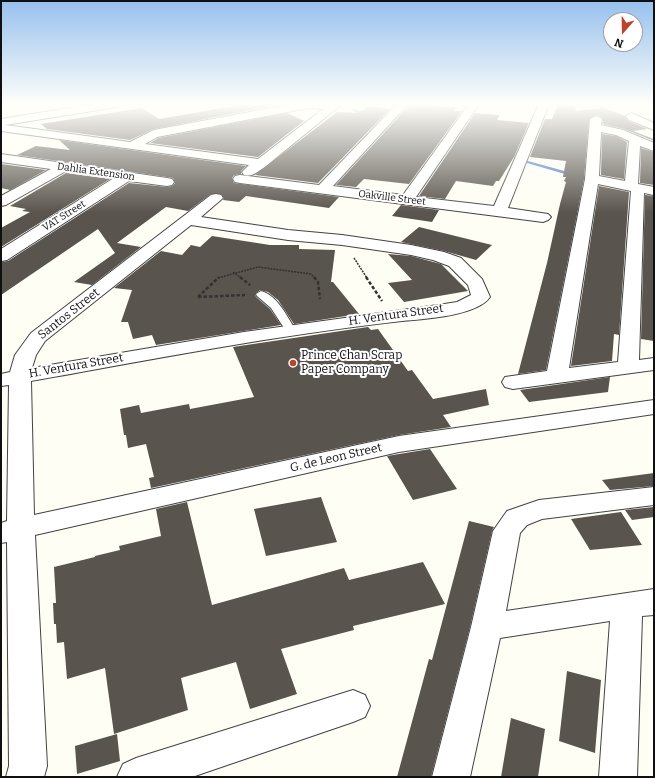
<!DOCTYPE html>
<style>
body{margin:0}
#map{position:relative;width:655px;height:778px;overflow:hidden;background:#fefef4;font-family:Bitter,serif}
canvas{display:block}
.frame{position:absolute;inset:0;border:2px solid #101010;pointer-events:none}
.north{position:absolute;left:603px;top:12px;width:40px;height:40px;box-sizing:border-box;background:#fff;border:1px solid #9f9f9f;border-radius:50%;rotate:200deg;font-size:11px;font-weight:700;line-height:16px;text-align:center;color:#101010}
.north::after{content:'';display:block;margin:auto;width:14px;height:18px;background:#bb442e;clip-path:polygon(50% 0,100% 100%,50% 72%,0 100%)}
</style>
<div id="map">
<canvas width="655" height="778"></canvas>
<div class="frame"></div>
<div class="north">N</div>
</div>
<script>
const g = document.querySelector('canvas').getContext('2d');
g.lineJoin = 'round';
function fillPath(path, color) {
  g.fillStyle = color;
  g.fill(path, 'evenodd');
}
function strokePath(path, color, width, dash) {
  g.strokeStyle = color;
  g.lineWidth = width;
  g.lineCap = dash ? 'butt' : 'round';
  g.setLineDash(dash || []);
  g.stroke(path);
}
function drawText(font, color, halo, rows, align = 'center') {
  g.font = font + ' Bitter,serif';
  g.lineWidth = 4;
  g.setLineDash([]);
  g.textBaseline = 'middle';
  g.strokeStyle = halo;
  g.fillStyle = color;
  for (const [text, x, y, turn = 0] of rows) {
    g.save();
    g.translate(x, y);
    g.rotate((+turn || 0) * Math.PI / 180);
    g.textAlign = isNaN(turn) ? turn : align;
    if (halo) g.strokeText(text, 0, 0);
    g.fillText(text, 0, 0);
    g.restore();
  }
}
const green = new Path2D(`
 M 574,104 L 648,104 L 581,110 L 578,106 Z`);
const stream = new Path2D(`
 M 353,109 L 371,114 L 372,115 L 370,116 L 352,111 Z
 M 528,161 L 586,177 L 586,178 L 582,179 L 527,163 L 526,162 Z`);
const building = new Path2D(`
 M 246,104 L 268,104 L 272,106 L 154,129 L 130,140 L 47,129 L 41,124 L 142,108 L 159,119 Z
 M 412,104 L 457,107 L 454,111 L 462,111 L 409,184 L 364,179 L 356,187 L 336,185 L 405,110 Z
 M 558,104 L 577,106 L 575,111 L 604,108 L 625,116 L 628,121 L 647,129 L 633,131 L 654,139 L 654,141 L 624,129 L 603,124 L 603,118 L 597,115 L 589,119 L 584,179 L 546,370 L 518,374 L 547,263 L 560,204 L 566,182 L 564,181 L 566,177 L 563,177 L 566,161 L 530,157 L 545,119 L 552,119 Z
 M 368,106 L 390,109 L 318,183 L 255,175 L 337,112 L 360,113 Z
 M 287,113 L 304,121 L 258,157 L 150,143 L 158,138 Z
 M 475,113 L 500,115 L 497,120 L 529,123 L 514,157 L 499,181 L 496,181 L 493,186 L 456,181 L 445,199 L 419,196 Z
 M 602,134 L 616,136 L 627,142 L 624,179 L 601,175 Z
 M 59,140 L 246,166 L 241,171 L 241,174 L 234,175 L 232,178 L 234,183 L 339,197 L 329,208 L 246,196 L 239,202 L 223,200 L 224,198 L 221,194 L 211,194 L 188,211 L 166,207 L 117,243 L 141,247 L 92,285 L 74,282 L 115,253 L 98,229 L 1,295 L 1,262 L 8,261 L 129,183 L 167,187 L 172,186 L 175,183 L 173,178 L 167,177 L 17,155 L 36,146 L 70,150 Z
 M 641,148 L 654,152 L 654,185 L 640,183 Z
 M 1,164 L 46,170 L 10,190 L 1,188 Z
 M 66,173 L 110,179 L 1,247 L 1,228 L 30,212 L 22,211 L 26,209 L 10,206 Z
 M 599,186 L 629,192 L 619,335 L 614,334 L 612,361 L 571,366 Z
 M 645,195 L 654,196 L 654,341 L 641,339 Z
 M 401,205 L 439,210 L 432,222 L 392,216 Z
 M 419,227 L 492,245 L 476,260 L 444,251 L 401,242 Z
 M 212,236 L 270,245 L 299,245 L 299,249 L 335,250 L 331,282 L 333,282 L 359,314 L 294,324 L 278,300 L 268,292 L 260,290 L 255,294 L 256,297 L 270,309 L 281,325 L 156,345 L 152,335 L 133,339 L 128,322 L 121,322 L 132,290 L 114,288 L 161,251 L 182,255 L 191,245 L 200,247 Z
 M 388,254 L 411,256 L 441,264 L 468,291 L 404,302 L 388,283 L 412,280 Z
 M 368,327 L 371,330 L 378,329 L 408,371 L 412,370 L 433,399 L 486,389 L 489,405 L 443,415 L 451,427 L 399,435 L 151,488 L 149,478 L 154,477 L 146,444 L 128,448 L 126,435 L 124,435 L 120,409 L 139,405 L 141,413 L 189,404 L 190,409 L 254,397 L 233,347 Z
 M 610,377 L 608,392 L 529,402 L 520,390 Z
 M 430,449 L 457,489 L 413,500 L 387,456 Z
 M 654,473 L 654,486 L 610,490 L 602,480 Z
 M 321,497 L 337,542 L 266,556 L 254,509 Z
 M 187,502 L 212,605 L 344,568 L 349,580 L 423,562 L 445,604 L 353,626 L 354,630 L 281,649 L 297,694 L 250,709 L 236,662 L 181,678 L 188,710 L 114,734 L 105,668 L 67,679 L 64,642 L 57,643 L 56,624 L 54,624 L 53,603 L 56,603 L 54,567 L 95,557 L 95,556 L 120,550 L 119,546 L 161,536 L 156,509 Z
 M 654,507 L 654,517 L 632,520 L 625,510 Z
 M 621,512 L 642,545 L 590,550 L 571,519 Z
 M 469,521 L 494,527 L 492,531 L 470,627 L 431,777 L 397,777 L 429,659 L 432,660 Z
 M 567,671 L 601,680 L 595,753 L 559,741 Z
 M 511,718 L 545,729 L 538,777 L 501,777 Z
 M 117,734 L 120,761 L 77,774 L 75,746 Z`);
const pathFar1 = new Path2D(`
 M 354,258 L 367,278
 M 233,272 L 241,278
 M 218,278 L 258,267 L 311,274 L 315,278`);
const path = new Path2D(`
 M 240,277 L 250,285
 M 314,277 L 318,282 L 320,299
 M 366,277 L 382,301
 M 198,297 L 219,277
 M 198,297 L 245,295`);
const lane = new Path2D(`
 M 261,291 C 277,295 287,316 295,329 L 294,331 L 286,331 L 271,308 L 257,296 L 256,294 Z`);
const street = new Path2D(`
 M 95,104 L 122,104 L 117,107 L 5,125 L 130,142 L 154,130 L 282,106 L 292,104 L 342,104 L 266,166 C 258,171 254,177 244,175 L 242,172 L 249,165 L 1,131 L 1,119 ZM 308,108 L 323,109 L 258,159 L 145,144 L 157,137 Z
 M 397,104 L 408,104 L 333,186 L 403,195 L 469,104 L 479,104 L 416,197 L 494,206 L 539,104 L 549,104 L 508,208 L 548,214 L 551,217 L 548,220 L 543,222 L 240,183 L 235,182 L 233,179 L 235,176 L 240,175 L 319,185 Z
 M 631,113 L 654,123 L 654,130 L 629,120 L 626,116 Z
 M 596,116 L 602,119 L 601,125 L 623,130 L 654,143 L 654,151 L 640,146 L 638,184 L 654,187 L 654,195 L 644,193 L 639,360 L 654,358 L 654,370 L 513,389 L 505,387 L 502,382 L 505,377 L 547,371 L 585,179 L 590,119 ZM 601,132 L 616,135 L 629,141 L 625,181 L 599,176 ZM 598,184 L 631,191 L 618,362 L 569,368 Z
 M 1,154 L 167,178 L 172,179 L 174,182 L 172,185 L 167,186 L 129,181 L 7,260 L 1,261 L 1,249 L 114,178 L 66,171 L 6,205 L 1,206 L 1,196 L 51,169 L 1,162 Z
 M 216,194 L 221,195 L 223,198 L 201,217 L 288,230 L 342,235 L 411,245 L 444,252 L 461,258 L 482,279 L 490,297 C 477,316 424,319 402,321 C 277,335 154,359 31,381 L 34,515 L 399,436 L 654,400 L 654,414 L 399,452 L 35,535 L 47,766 L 44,777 L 6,777 L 9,766 L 7,542 L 1,543 L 1,523 L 7,521 L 9,385 L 1,386 L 1,374 L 10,372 L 15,355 L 31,333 L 211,195 ZM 191,225 L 288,240 L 342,245 L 411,255 L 433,260 L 449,266 L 468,285 L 471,295 L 457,302 L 438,305 L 244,332 L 32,368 L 36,355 L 45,341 Z
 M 654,487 L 654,505 L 542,519 L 527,525 L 520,533 L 506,611 L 654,589 L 654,615 L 642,616 L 637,777 L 599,777 L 610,621 L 500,638 L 470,777 L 432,777 L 471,627 L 493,531 L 507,511 L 539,500 Z
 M 353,690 L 365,695 L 370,706 L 365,717 L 353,722 L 192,777 L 117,777 L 123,764 L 136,758 Z`);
const markers = [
 [293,363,4,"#bb442e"]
];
const farStreetnames = [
 ["Dahlia Extension",96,172,8],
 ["Oakville Street",392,198,7],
 ["VAT Street",64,216,-32]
];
const streetNames = [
 ["Santos Street",69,314,-38],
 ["H. Ventura Street",396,315,-8],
 ["H. Ventura Street",76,366,-10],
 ["G. de Leon Street",336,458,-13]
];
const poiNames = [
 ["Prince Chan Scrap",301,356],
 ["Paper Company",301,370]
];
fillPath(green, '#cbe8be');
fillPath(stream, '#4579c8');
fillPath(building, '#59544d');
strokePath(lane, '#434343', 2);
strokePath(street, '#434343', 2);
strokePath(pathFar1, '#323232', 1.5, [2, 1]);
strokePath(path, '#323232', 2.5, [3.5, 2]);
fillPath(lane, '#fff');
fillPath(street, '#fff');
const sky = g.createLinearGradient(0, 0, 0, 213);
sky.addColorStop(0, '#96c0ed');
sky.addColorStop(0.49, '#fffffa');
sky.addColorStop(1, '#fffffa00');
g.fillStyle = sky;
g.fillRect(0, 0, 655, 213);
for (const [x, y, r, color] of markers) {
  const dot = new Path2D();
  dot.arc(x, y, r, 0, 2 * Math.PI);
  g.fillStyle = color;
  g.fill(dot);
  strokePath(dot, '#fff', 1.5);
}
drawText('10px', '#101010', '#fff', farStreetnames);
drawText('12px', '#101010', '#fff', streetNames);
drawText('12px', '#101010', '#fff', poiNames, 'left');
</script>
